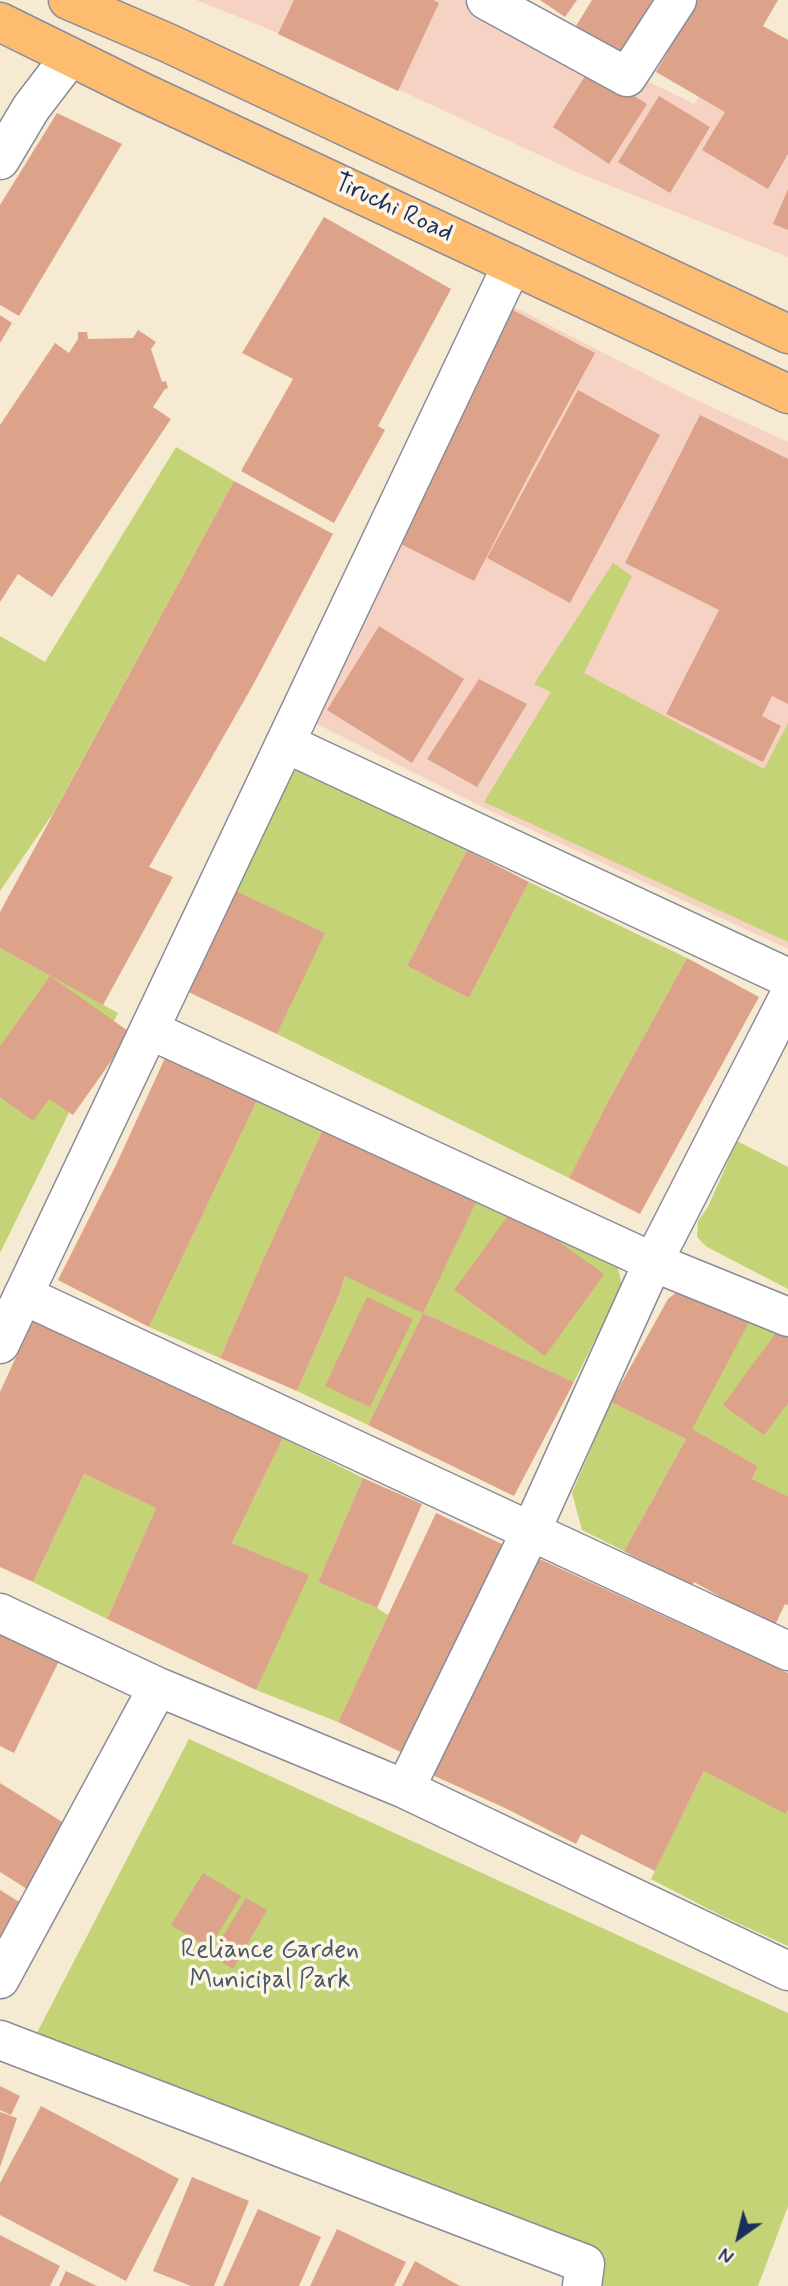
<!DOCTYPE html>
<style>
body{margin:0}
#map{position:relative;width:788px;height:2286px;overflow:hidden;background:#f7ead2;font-family:Mynerve,sans-serif}
canvas{display:block}
.north{position:absolute;left:704px;top:2202px;width:70px;height:70px;-webkit-text-stroke:5px #fcf5e5;paint-order:stroke;rotate:214deg;font-size:19px;font-weight:700;line-height:28px;text-align:center;color:#1b2f5e}
.north::after{content:'';display:block;margin:auto;width:24px;height:32px;background:#1b2f5e;clip-path:polygon(50% 0,100% 100%,50% 72%,0 100%)}
</style>
<div id="map">
<canvas width="788" height="2286"></canvas>
<div class="north">N</div>
</div>
<script>
const g = document.querySelector('canvas').getContext('2d');
g.lineJoin = 'round';
function fillPath(path, color) {
  g.fillStyle = color;
  g.fill(path, 'evenodd');
}
function strokePath(path, color, width, dash) {
  g.strokeStyle = color;
  g.lineWidth = width;
  g.lineCap = dash ? 'butt' : 'round';
  g.setLineDash(dash || []);
  g.stroke(path);
}
function drawText(font, color, halo, rows, align = 'center') {
  g.font = font + ' Mynerve,sans-serif';
  g.lineWidth = 7;
  g.setLineDash([]);
  g.textBaseline = 'middle';
  g.strokeStyle = halo;
  g.fillStyle = color;
  for (const [text, x, y, turn = 0] of rows) {
    g.save();
    g.translate(x, y);
    g.rotate((+turn || 0) * Math.PI / 180);
    g.textAlign = isNaN(turn) ? turn : align;
    if (halo) g.strokeText(text, 0, 0);
    g.fillText(text, 0, 0);
    g.restore();
  }
}
const built = new Path2D(`
 M 196,0 L 508,0 L 625,70 L 694,104 L 729,47 L 788,41 L 788,257 L 576,172 L 264,27 Z
 M 508,304 L 692,398 L 788,442 L 788,949 L 478,805 L 309,720 Z`);
const green = new Path2D(`
 M 176,447 L 234,481 L 54,812 L 0,891 L 0,636 L 45,662 Z
 M 613,563 L 632,576 L 584,673 L 764,769 L 788,723 L 788,942 L 484,802 L 551,692 L 534,684 Z
 M 292,766 L 467,850 L 407,966 L 469,998 L 529,882 L 687,958 L 605,1107 L 569,1178 L 277,1034 L 324,933 L 232,889 Z
 M 0,948 L 118,1013 L 0,1253 Z
 M 257,1101 L 323,1129 L 262,1262 L 220,1358 L 149,1327 Z
 M 737,1141 L 788,1167 L 788,1289 L 707,1247 L 697,1237 L 698,1221 L 708,1207 Z
 M 478,1198 L 617,1264 L 622,1286 L 574,1382 L 423,1313 L 368,1425 L 297,1391 L 339,1295 L 345,1276 Z
 M 751,1319 L 788,1337 L 788,1496 L 752,1479 L 758,1466 L 691,1429 Z
 M 611,1402 L 686,1439 L 624,1551 L 582,1530 L 572,1493 Z
 M 283,1438 L 363,1478 L 318,1582 L 377,1608 L 388,1615 L 338,1722 L 256,1690 L 308,1575 L 232,1543 Z
 M 84,1474 L 156,1508 L 107,1619 L 33,1582 Z
 M 189,1739 L 788,2013 L 788,2206 L 758,2286 L 586,2286 L 26,2054 Z
 M 704,1771 L 786,1813 L 788,1810 L 788,1946 L 722,1916 L 651,1879 Z`);
const building = new Path2D(`
 M 294,0 L 433,0 L 439,3 L 398,91 L 278,34 Z
 M 540,0 L 577,0 L 565,17 Z
 M 592,0 L 665,0 L 628,59 L 576,26 Z
 M 698,0 L 778,0 L 763,26 L 788,40 L 788,154 L 768,189 L 702,150 L 725,112 L 656,72 Z
 M 590,68 L 647,104 L 609,164 L 553,127 Z
 M 659,96 L 710,127 L 670,193 L 618,162 Z
 M 57,113 L 122,144 L 19,316 L 0,305 L 0,205 Z
 M 788,189 L 788,230 L 773,224 Z
 M 324,217 L 451,289 L 378,426 L 385,430 L 334,523 L 241,471 L 293,379 L 242,353 Z
 M 509,308 L 595,353 L 531,471 L 474,581 L 395,541 Z
 M 0,315 L 12,323 L 0,343 Z
 M 138,330 L 156,342 L 151,349 L 162,382 L 166,381 L 168,388 L 165,389 L 153,407 L 171,419 L 52,597 L 18,574 L 0,602 L 0,425 L 55,343 L 69,353 L 78,339 L 78,332 L 87,332 L 88,339 L 133,338 Z
 M 578,390 L 660,435 L 570,603 L 487,558 Z
 M 700,415 L 788,459 L 788,704 L 772,696 L 762,716 L 781,726 L 763,762 L 666,714 L 719,610 L 625,563 Z
 M 234,481 L 333,534 L 253,685 L 149,867 L 173,877 L 103,1005 L 0,948 L 0,912 Z
 M 379,626 L 464,679 L 412,763 L 327,710 Z
 M 479,679 L 527,704 L 477,787 L 427,759 Z
 M 467,850 L 529,882 L 469,998 L 407,966 Z
 M 232,889 L 325,933 L 277,1034 L 184,990 Z
 M 687,958 L 759,997 L 640,1214 L 569,1178 L 605,1107 Z
 M 50,976 L 131,1033 L 73,1115 L 49,1099 L 33,1121 L 0,1097 L 0,1046 Z
 M 165,1058 L 257,1101 L 149,1327 L 58,1280 L 116,1165 Z
 M 323,1129 L 478,1198 L 423,1313 L 574,1382 L 514,1496 L 368,1425 L 423,1313 L 345,1276 L 339,1295 L 297,1391 L 220,1358 L 262,1262 Z
 M 513,1209 L 604,1274 L 545,1356 L 454,1290 Z
 M 682,1288 L 751,1319 L 692,1429 L 758,1466 L 752,1479 L 788,1496 L 788,1605 L 785,1604 L 774,1627 L 694,1582 L 691,1588 L 624,1551 L 686,1439 L 611,1402 L 668,1299 Z
 M 367,1297 L 413,1319 L 370,1407 L 325,1386 Z
 M 33,1320 L 283,1438 L 232,1543 L 309,1575 L 256,1690 L 107,1619 L 156,1508 L 84,1474 L 33,1582 L 0,1567 L 0,1392 Z
 M 778,1330 L 788,1338 L 788,1403 L 764,1435 L 723,1405 Z
 M 363,1478 L 422,1504 L 377,1608 L 318,1582 Z
 M 436,1513 L 504,1545 L 405,1754 L 338,1722 Z
 M 533,1556 L 788,1673 L 788,1810 L 786,1814 L 704,1771 L 655,1871 L 581,1834 L 576,1844 L 505,1808 L 428,1773 Z
 M 0,1629 L 60,1659 L 14,1753 L 0,1746 Z
 M 0,1783 L 72,1828 L 32,1892 L 0,1872 Z
 M 203,1873 L 241,1896 L 209,1948 L 171,1925 Z
 M 0,1890 L 21,1903 L 0,1938 Z
 M 246,1898 L 267,1910 L 233,1969 L 211,1956 Z
 M 0,2086 L 20,2096 L 11,2115 L 0,2110 Z
 M 41,2106 L 179,2179 L 126,2281 L 0,2215 L 0,2183 Z
 M 0,2112 L 17,2118 L 0,2167 Z
 M 192,2177 L 249,2201 L 214,2286 L 191,2286 L 153,2271 Z
 M 258,2209 L 321,2237 L 299,2286 L 223,2286 Z
 M 337,2229 L 406,2262 L 394,2286 L 310,2286 Z
 M 0,2235 L 60,2266 L 50,2286 L 0,2286 Z
 M 415,2261 L 460,2286 L 402,2286 Z
 M 66,2271 L 97,2286 L 59,2286 Z`);
const minor = new Path2D(`
 M 486,0 L 627,77 L 677,0
 M 0,160 L 31,108 L 70,57
 M 285,743 L 788,978
 M 150,1030 L 653,1262 L 788,1317
 M 23,1295 L 788,1651
 M 0,1344 L 512,265
 M 0,1613 L 158,1687 L 405,1789 L 788,1971
 M 405,1789 L 531,1531 L 653,1262 L 788,998
 M 0,1979 L 158,1687
 M 0,2040 L 585,2264 L 582,2286`);
const trunk = new Path2D(`
 M 68,0 L 168,43 L 788,334
 M 0,22 L 140,91 L 788,394`);
const streetNames = [
 ["Tiruchi Road",393,209,25]
];
const parkNames = [
 ["Reliance Garden",270,1952],
 ["Municipal Park",270,1982]
];
fillPath(built, '#f6d2c4');
fillPath(green, '#c3d375');
fillPath(building, '#dca38a');
strokePath(minor, '#898c98', 41);
strokePath(trunk, '#898c98', 41);
strokePath(minor, '#fff', 38);
strokePath(trunk, '#fdbc70', 38);
drawText('26px', '#1b2f5e', '#fcf5e5', streetNames);
drawText('26px', '#455864', '#fcf5e5', parkNames);
</script>
